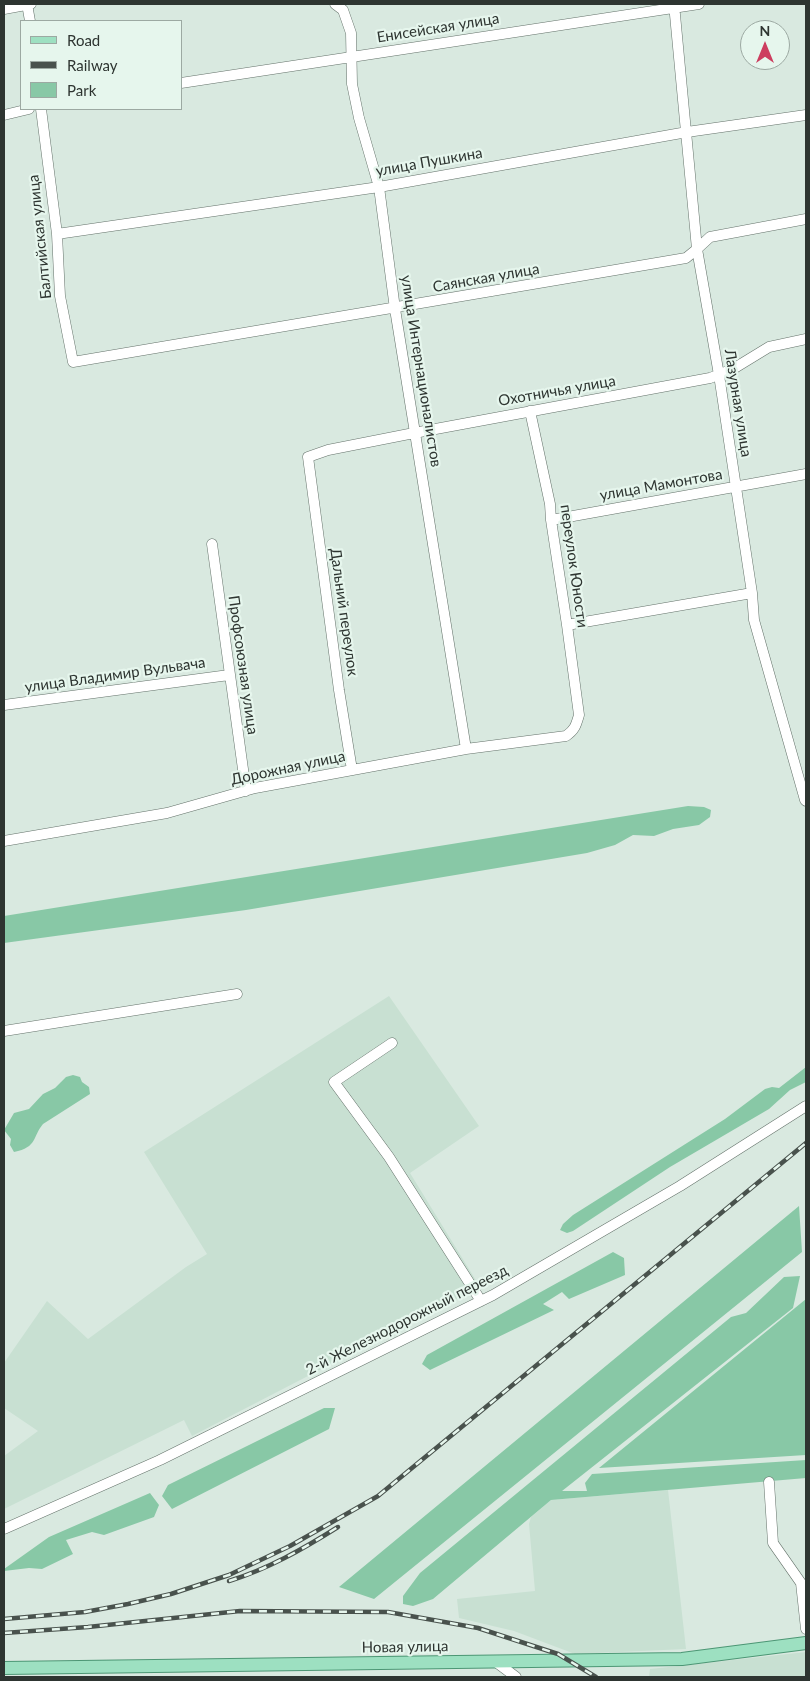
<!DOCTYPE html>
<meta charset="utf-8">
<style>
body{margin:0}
#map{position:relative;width:810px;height:1681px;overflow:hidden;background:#d9e9e0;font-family:Lato,sans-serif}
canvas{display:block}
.frame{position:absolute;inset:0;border:5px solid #2e3531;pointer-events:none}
.legend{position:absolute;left:20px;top:20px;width:162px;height:90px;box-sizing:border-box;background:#e6f6ed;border:1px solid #9ca9a2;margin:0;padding:6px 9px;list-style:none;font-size:15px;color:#2e3531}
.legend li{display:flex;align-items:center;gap:10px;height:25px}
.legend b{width:25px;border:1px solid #9ca9a2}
.north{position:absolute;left:740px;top:20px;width:50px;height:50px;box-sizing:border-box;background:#e6f6ed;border:1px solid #9ca9a2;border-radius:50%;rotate:0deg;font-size:14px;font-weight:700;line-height:20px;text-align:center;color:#2e3531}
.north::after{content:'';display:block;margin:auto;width:18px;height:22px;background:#cd3d5f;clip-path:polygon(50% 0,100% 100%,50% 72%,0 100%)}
</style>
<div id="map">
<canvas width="810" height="1681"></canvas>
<div class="frame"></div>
<ul class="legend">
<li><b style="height:6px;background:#9de0c1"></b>Road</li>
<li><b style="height:6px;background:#49524d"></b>Railway</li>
<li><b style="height:14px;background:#88c8a6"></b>Park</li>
</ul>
<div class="north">N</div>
</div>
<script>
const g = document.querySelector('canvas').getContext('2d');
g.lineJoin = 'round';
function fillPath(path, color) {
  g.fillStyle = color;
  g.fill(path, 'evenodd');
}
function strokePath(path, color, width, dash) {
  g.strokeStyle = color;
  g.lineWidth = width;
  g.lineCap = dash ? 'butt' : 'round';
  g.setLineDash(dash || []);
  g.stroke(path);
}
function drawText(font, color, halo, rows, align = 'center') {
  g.font = font + ' Lato,sans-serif';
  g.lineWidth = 4.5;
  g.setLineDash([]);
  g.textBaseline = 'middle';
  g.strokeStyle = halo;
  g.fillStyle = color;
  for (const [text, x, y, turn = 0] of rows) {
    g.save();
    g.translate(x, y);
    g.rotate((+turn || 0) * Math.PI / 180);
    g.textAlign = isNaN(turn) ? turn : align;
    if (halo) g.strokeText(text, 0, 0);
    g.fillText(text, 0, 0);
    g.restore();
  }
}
const built = new Path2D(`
 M 389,996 L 479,1126 L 410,1173 L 480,1287 L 192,1436 L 184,1420 L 4,1509 L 4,1456 L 38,1431 L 4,1408 L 4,1363 L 47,1301 L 88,1339 L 186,1267 L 207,1254 L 144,1152 Z
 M 668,1490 L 686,1649 L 575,1654 L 514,1631 L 459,1618 L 457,1599 L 535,1591 L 529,1524 L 531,1517 L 551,1500 Z
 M 806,1652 L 806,1677 L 649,1677 L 650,1669 Z`);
const green = new Path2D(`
 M 688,806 L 704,807 L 711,810 L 710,817 L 699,825 L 673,829 L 654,836 L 633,835 L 615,845 L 587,853 L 246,910 L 4,943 L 4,916 Z
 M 806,1067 L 806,1082 L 790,1090 L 769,1109 L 670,1167 L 573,1231 L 567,1233 L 560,1230 L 563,1224 L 573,1215 L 725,1119 L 765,1089 L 772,1087 L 779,1088 Z
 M 73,1075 L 80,1077 L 82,1082 L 89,1087 L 90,1094 L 43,1124 C 32,1137 38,1147 14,1152 L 10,1145 L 11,1139 L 4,1130 L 14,1113 L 29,1109 L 43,1094 L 55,1088 L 66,1077 Z
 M 799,1206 L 802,1252 L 374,1599 L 339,1587 Z
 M 613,1252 L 624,1258 L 625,1275 L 569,1299 L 562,1292 L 543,1304 L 554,1310 L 430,1370 L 422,1364 L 427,1355 Z
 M 800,1276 L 793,1308 L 562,1491 L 587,1491 L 585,1483 L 592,1474 L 806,1460 L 806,1478 L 551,1500 L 433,1599 L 413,1606 L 403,1604 L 403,1596 L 420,1573 L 731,1317 L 746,1313 L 784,1277 Z
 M 806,1299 L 806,1455 L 599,1468 Z
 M 324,1408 L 335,1408 L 329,1429 L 172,1509 L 162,1496 L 168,1485 Z
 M 150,1493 L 159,1505 L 154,1517 L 104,1535 L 92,1532 L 66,1540 L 73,1554 L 42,1569 L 29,1568 L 4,1571 L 4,1569 L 49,1537 Z`);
const minor = new Path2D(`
 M 27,4 L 30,21
 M 335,4 L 343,10 L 351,33 L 352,84 L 359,118 L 379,187 L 395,309 L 466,749
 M 674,4 L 697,249 L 719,375 L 752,593 L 754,620 L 805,800 L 806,801
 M 4,9 L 31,4
 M 181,83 L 699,4
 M 41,109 L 57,234 L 60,296 L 73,362 L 686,258 L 697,249 L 710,237 L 806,219
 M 4,115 L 29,109
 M 57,234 L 379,187 L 687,132 L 806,115
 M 551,520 L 806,474
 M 212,544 L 246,791
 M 567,625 L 752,593
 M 4,705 L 229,675
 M 352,770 L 339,690 L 308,457 L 328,450 L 414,433 L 710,378 L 733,369 L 769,347 L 806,339
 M 4,841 L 167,813 L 255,788 L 466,749 L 566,736 C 575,730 576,725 579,715 L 567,625 L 551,520 L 550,504 L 530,411
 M 4,1031 L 237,994
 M 392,1043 L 334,1082 L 389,1157 L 481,1301
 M 769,1482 L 773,1543 L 801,1583 L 806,1629
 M 4,1529 L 160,1460 L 493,1295 L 680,1186 L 806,1106
 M 496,1662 L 516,1677`);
const major = new Path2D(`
 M 4,1668 L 682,1659 L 806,1643`);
const rail = new Path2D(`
 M 229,1581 C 268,1569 303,1549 338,1527
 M 4,1619 L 85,1612 L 128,1604 L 171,1594 L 229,1575 L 290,1546 L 378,1496 L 806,1143
 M 4,1633 L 88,1627 L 240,1611 L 388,1612 L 478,1628 L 558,1654 L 596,1677`);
const streetNames = [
 ["Енисейская улица",438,28,-9],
 ["улица Пушкина",429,162,-10],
 ["Балтийская улица",40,237,-96],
 ["Саянская улица",486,278,-10],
 ["улица Интернационалистов",421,371,81],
 ["Охотничья улица",557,391,-10],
 ["Лазурная улица",738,403,81],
 ["улица Мамонтова",661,485,-10],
 ["переулок Юности",574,566,82],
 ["Дальний переулок",344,612,82],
 ["Профсоюзная улица",243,665,82],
 ["улица Владимир Вульвача",115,675,-8],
 ["Дорожная улица",288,768,-12],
 ["2-й Железнодорожный переезд",407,1320,-27],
 ["Новая улица",405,1647,-1]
];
fillPath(built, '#c8e0d2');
fillPath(green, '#88c8a6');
strokePath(minor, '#64726a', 11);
strokePath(major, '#4c9674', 14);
strokePath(minor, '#fff', 10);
strokePath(major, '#9de0c1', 12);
strokePath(rail, '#49524d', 4.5);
strokePath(rail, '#e6f6ed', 2.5, [8]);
drawText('15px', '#2e3531', '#e6f6ed', streetNames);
</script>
